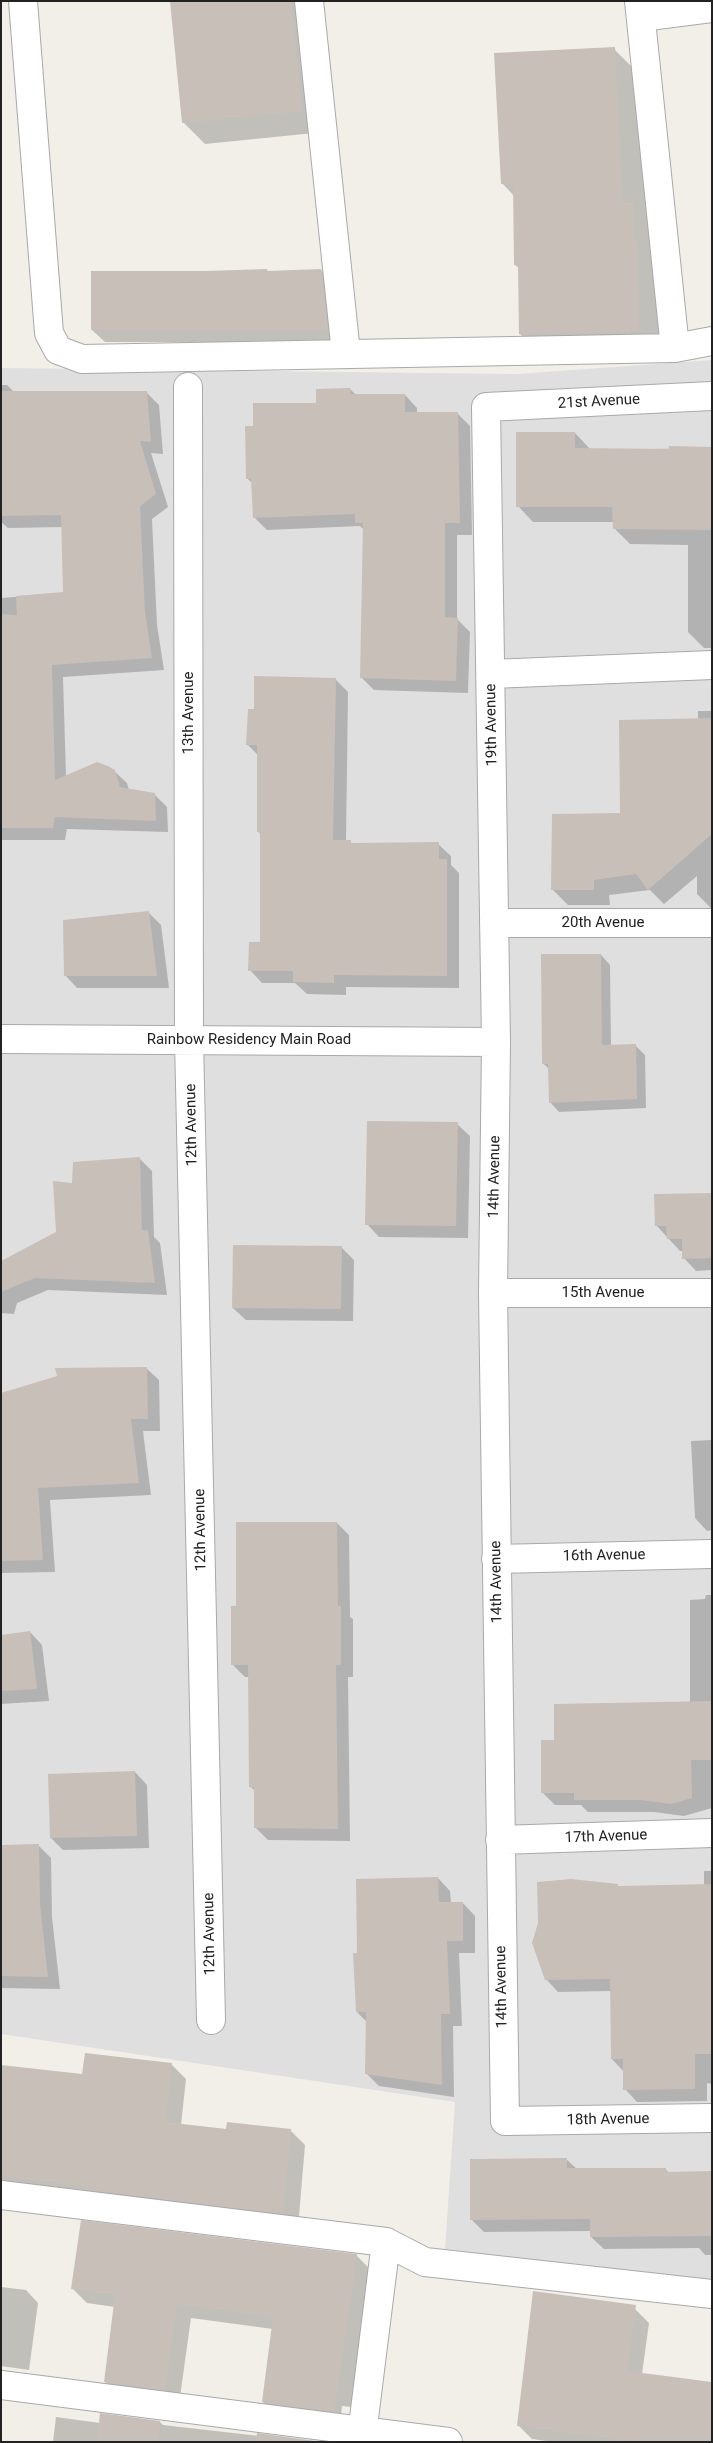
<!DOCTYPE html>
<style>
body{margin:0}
#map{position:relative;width:713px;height:2443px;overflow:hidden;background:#f2efe9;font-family:Roboto,sans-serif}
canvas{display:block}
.frame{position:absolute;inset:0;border:2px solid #222;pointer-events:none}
</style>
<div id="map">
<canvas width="713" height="2443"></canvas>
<div class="frame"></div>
</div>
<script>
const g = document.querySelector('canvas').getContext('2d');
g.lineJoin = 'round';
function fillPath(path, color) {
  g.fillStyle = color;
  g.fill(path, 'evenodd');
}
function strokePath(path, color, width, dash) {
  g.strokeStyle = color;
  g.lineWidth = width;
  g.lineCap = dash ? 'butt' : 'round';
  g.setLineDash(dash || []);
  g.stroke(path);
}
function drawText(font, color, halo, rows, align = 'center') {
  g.font = font + ' Roboto,sans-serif';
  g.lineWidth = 4;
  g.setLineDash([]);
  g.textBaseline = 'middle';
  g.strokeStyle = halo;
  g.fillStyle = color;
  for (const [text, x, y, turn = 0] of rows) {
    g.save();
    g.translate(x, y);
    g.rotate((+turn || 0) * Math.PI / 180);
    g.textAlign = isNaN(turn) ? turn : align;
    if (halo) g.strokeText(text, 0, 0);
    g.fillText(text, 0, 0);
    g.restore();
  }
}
const residential = new Path2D(`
 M 712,360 L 712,2280 L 445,2249 L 455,2102 L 1,2034 L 1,368 L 517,374 Z`);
const shadow = new Path2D(`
 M 171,1 L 311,1 L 324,132 L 205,144 L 183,122 Z
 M 614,49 L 641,76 L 666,359 L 548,361 L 520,334 L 520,269 L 515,265 L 514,196 L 502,183 Z
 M 267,270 L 269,272 L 321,270 L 333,283 L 340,342 L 105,342 L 92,330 L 207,273 Z
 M 1,385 L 7,385 L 15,393 L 147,393 L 159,405 L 163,454 L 151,453 L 168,507 L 152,519 L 157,625 L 164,670 L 63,677 L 66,776 L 114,771 L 127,783 L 129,790 L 154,794 L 167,807 L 168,832 L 67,829 L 65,840 L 1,840 L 1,598 L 65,593 L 63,527 L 8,528 L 1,522 Z
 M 350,389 L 356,395 L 405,395 L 417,408 L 417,414 L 458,414 L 470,426 L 472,535 L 457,535 L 457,619 L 470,632 L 468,693 L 374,690 L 361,677 L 364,530 L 360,526 L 267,530 L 254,517 L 253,484 L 247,478 L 255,427 Z
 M 575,433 L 591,450 L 712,448 L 712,648 L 704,648 L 688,632 L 688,545 L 630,544 L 614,528 L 614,522 L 533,522 L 518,506 Z
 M 336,680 L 348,692 L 346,841 L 353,844 L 438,844 L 451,856 L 451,865 L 459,873 L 459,988 L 346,987 L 346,995 L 307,994 L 295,983 L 262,983 L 250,970 L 261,943 L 261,835 L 258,831 L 258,755 L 248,745 L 255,710 Z
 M 698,711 L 712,711 L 712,909 L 697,894 L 697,876 L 664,904 L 650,890 L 609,895 L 610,905 L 568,905 L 552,889 L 622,814 L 698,720 Z
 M 148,912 L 161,925 L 169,988 L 77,988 L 65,975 Z
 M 601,955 L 610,965 L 611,1046 L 635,1045 L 645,1055 L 646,1108 L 559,1112 L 550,1102 L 549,1069 L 543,1063 Z
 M 457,1124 L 470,1136 L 468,1238 L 379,1237 L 367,1224 Z
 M 140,1159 L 152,1171 L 154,1237 L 160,1243 L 167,1295 L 48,1290 L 17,1303 L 14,1314 L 1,1313 L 1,1262 L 57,1233 L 73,1184 Z
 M 712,1194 L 712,1270 L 696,1271 L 684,1258 L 684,1251 L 680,1251 L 656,1225 Z
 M 341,1247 L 354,1260 L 353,1321 L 246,1320 L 233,1308 Z
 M 146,1368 L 159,1380 L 160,1431 L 143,1431 L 151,1495 L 50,1500 L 55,1572 L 1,1573 L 1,1394 Z
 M 712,1440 L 712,1530 L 707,1531 L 695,1518 L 691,1441 Z
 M 337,1523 L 349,1535 L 350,1617 L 353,1619 L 353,1677 L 348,1677 L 350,1841 L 268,1840 L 255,1827 L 256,1792 L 250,1786 L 250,1677 L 245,1677 L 233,1665 L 237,1607 Z
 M 706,1595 L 712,1595 L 712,1808 L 684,1816 L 654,1812 L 588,1812 L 581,1805 L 555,1805 L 542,1792 L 555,1741 L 690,1703 L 690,1600 L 705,1599 Z
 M 30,1632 L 42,1645 L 49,1701 L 1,1704 L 1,1637 Z
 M 135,1772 L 147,1785 L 149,1848 L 63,1850 L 51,1838 Z
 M 38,1845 L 51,1858 L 52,1917 L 60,1989 L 1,1988 L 1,1846 Z
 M 704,1871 L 712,1871 L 712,2084 L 707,2083 L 707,2101 L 637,2102 L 625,2089 L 624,2072 L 612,2059 L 611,1991 L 558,1992 L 546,1979 L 619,1887 L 704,1885 Z
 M 438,1878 L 450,1891 L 451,1903 L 463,1903 L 475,1916 L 475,1953 L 459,1953 L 462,2026 L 453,2026 L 454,2097 L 379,2086 L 367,2074 L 367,2022 L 357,2012 L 358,1954 Z
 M 171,2064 L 186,2079 L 181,2125 L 227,2130 L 290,2130 L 305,2145 L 298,2228 L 1,2193 L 1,2066 L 83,2076 Z
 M 566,2159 L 577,2169 L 665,2169 L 669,2173 L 712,2172 L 712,2255 L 705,2255 L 699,2248 L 604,2249 L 591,2237 L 591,2231 L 484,2232 L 472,2220 Z
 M 356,2255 L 371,2270 L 351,2407 L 342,2406 L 340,2425 L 278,2417 L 263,2402 L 273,2329 L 191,2318 L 179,2404 L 120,2397 L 105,2382 L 115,2307 L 87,2303 L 73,2289 Z
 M 1,2287 L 26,2290 L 38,2303 L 29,2370 L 1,2366 Z
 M 635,2309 L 649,2323 L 642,2374 L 712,2442 L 553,2442 L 532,2439 L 518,2425 Z
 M 56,2417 L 100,2423 L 160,2422 L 163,2425 L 312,2442 L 53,2442 Z`);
const building = new Path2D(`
 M 170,1 L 291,1 L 302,111 L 182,123 Z
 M 615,47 L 622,201 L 633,201 L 634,238 L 637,238 L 639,332 L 519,334 L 518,265 L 514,265 L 513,183 L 501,184 L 494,53 Z
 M 267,269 L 267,271 L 321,269 L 328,330 L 91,330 L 91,271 L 207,271 Z
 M 350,388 L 351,394 L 405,394 L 405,412 L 458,412 L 460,523 L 445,523 L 445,617 L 458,618 L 456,681 L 360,678 L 363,523 L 355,523 L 355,514 L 253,518 L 251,479 L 246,479 L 245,426 L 253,426 L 253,403 L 316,403 L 316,389 Z
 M 1,391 L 147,391 L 151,442 L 140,441 L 156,494 L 140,506 L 145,612 L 152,658 L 52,665 L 55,780 L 97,762 L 108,766 L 115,770 L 120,787 L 155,793 L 156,821 L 55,817 L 53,828 L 1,828 L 1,614 L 17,615 L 16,596 L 63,592 L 61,515 L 1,516 Z
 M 516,432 L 575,432 L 575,448 L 669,449 L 669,446 L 712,447 L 712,530 L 613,529 L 612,507 L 516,507 Z
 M 254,676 L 336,678 L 333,840 L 351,840 L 351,843 L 439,842 L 439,859 L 447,859 L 447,976 L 334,975 L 334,983 L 293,982 L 293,971 L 248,971 L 249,942 L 260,942 L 260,832 L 257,832 L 257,745 L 246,745 L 248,709 L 254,709 Z
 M 712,718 L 712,834 L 648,890 L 636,874 L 594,880 L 594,890 L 551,890 L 552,814 L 620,813 L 619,720 Z
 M 149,911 L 157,976 L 64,976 L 63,920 Z
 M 541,954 L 601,954 L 602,1045 L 636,1044 L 637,1099 L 549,1103 L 548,1064 L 542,1064 Z
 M 367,1121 L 458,1122 L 456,1226 L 365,1225 Z
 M 140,1157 L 142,1230 L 148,1230 L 155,1283 L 35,1278 L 1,1292 L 1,1261 L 56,1232 L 53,1181 L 72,1183 L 73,1162 Z
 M 712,1193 L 712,1258 L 682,1259 L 682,1239 L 667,1239 L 666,1226 L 655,1226 L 654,1194 Z
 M 233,1245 L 342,1246 L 341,1309 L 232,1308 Z
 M 147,1367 L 148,1419 L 131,1419 L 139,1483 L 38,1488 L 43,1560 L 1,1561 L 1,1393 L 57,1376 L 55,1368 Z
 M 236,1522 L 337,1522 L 338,1606 L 341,1606 L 341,1665 L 336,1665 L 338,1829 L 254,1828 L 254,1787 L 249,1787 L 248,1665 L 231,1665 L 231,1606 L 236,1606 Z
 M 30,1631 L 37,1689 L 1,1691 L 1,1635 Z
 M 712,1701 L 712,1760 L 691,1760 L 692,1798 L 671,1804 L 641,1800 L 574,1800 L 574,1793 L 541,1793 L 541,1740 L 554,1740 L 554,1704 Z
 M 135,1771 L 137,1836 L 50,1838 L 48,1774 Z
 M 39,1844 L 40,1904 L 48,1977 L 1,1976 L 1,1845 Z
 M 438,1877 L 439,1902 L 463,1902 L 463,1941 L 447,1941 L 450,2014 L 441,2014 L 442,2085 L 365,2074 L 366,2012 L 356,2012 L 353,1953 L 357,1953 L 356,1879 Z
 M 571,1879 L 618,1884 L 618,1886 L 712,1884 L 712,2054 L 695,2054 L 695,2089 L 623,2090 L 623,2059 L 611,2059 L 610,1979 L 545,1980 L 532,1943 L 538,1923 L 537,1882 Z
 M 85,2053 L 172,2063 L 165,2122 L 226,2129 L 227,2122 L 291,2129 L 283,2214 L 85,2189 L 85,2186 L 1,2176 L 1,2065 L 82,2074 Z
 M 567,2158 L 567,2168 L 666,2168 L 666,2172 L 712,2171 L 712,2236 L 590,2237 L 590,2219 L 470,2220 L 470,2159 Z
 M 81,2220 L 357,2254 L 334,2412 L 262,2402 L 273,2317 L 177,2304 L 165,2390 L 104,2382 L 115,2295 L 71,2289 Z
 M 533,2291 L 636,2305 L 627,2371 L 712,2382 L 712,2442 L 636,2442 L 517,2426 Z
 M 100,2413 L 160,2421 L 158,2442 L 97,2442 Z
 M 257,2433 L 323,2442 L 256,2442 Z`);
const street = new Path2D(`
 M 23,1 L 49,333 L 58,350 L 82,359 L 675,348 L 712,341
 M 309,1 L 346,353
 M 639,1 L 675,348
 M 641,17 L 712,8
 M 188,387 L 189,1040 L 211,2020
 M 712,396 L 486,407 L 496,1042 L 493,1293 L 505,2121 L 712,2118
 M 491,674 L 712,665
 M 494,923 L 712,923
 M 1,1039 L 496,1042
 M 493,1293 L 712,1293
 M 496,1559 L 712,1554
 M 500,1840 L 712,1833
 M 1,2195 L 386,2242 L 425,2262 L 712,2294
 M 1,2385 L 448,2442
 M 361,2442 L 386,2242`);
const streetNames = [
 ["21st Avenue",599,402,-3],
 ["13th Avenue",189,713,-90],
 ["19th Avenue",492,725,-91],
 ["20th Avenue",603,923],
 ["Rainbow Residency Main Road",249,1040],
 ["12th Avenue",192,1125,-91],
 ["14th Avenue",495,1177,-89],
 ["15th Avenue",603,1293],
 ["12th Avenue",201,1530,-91],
 ["16th Avenue",604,1556,-1],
 ["14th Avenue",497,1582,-91],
 ["17th Avenue",606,1837,-2],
 ["12th Avenue",210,1934,-91],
 ["14th Avenue",502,1987,-91],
 ["18th Avenue",608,2120,-1]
];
fillPath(residential, '#e0dfdf');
fillPath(shadow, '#0003');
fillPath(building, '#c7bfb8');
strokePath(street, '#a9a9a9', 30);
strokePath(street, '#fff', 28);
drawText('15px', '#222', '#fff', streetNames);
</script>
